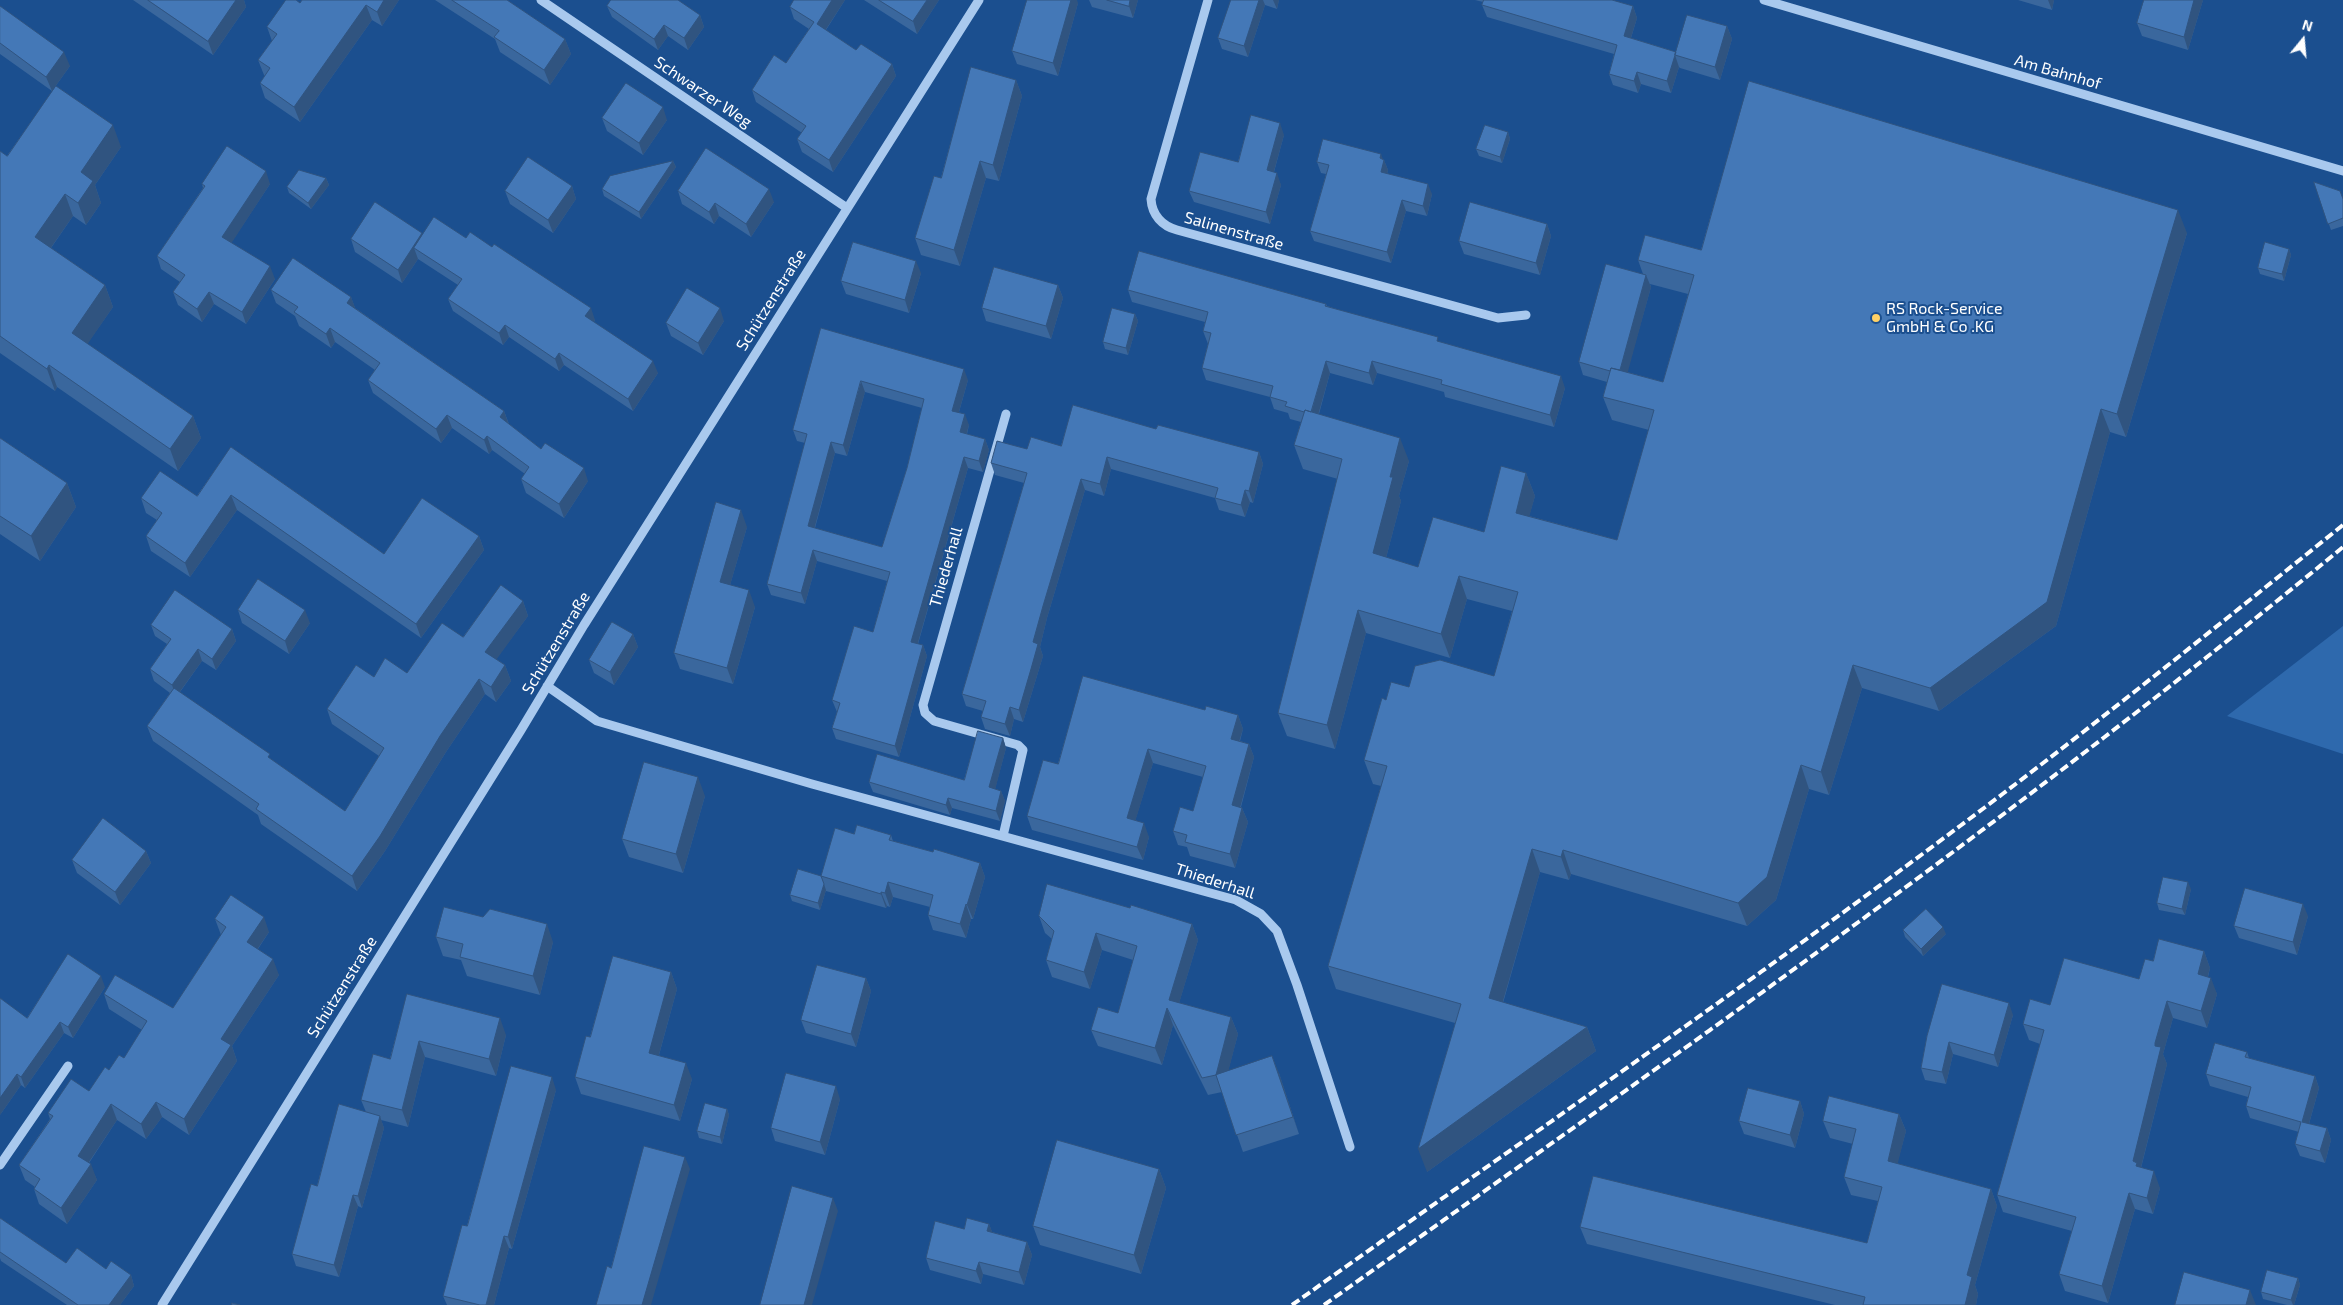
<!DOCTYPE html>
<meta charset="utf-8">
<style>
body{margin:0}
#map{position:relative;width:2343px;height:1305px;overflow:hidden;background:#1b4f8f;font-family:"Exo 2",sans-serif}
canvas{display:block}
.north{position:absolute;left:2278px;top:15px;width:50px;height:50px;-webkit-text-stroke:4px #1b4f8f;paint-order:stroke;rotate:17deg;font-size:14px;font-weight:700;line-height:20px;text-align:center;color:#fff}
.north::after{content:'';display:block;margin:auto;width:18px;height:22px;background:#fff;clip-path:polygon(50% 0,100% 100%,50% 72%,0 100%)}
</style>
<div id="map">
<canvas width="2343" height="1305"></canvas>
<div class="north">N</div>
</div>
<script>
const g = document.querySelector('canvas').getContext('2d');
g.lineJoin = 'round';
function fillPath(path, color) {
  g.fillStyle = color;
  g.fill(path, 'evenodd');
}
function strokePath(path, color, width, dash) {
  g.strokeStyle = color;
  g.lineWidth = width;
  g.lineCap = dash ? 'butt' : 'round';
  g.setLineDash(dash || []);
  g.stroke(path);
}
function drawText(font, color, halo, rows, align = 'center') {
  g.font = font + ' "Exo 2",sans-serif';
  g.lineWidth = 4;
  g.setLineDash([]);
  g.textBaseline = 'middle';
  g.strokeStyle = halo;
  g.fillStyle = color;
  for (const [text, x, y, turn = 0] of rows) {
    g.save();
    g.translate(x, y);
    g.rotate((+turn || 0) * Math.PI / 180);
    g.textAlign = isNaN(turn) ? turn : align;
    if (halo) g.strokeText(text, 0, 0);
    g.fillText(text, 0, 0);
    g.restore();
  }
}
const green = new Path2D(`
 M 2343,626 L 2343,754 L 2227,716 Z`);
const minor = new Path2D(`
 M 541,0 L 847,208
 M 1208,0 L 1151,199 C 1152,215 1162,226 1177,230 L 1498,318 L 1526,315
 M 1764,0 L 2343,171
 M 547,686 L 597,721 L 812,784 L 1236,900 L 1261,914 L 1277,931 L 1297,985 L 1350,1147
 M 1003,836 L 1023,750 L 1018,745 L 934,721 L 925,713 L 923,705 L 1006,414
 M 0,1165 L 68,1066
 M 162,1305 L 521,730 L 584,625 L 979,0`);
const rail = new Path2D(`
 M 1292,1305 C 1515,1146 1741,990 1960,826 C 2090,729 2216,627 2343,525
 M 1324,1305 C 1669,1060 2016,817 2343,547`);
const wall = new Path2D(`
 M 133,0 L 244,0 L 246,7 L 213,55 Z
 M 399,0 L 382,26 L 372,20 L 300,122 L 265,98 L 260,83 L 265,76 L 264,75 L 258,60 L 272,41 L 267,27 L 300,3 Z
 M 435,0 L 507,0 L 565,39 L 571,54 L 550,85 L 500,52 L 495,39 Z
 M 794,0 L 845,0 L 826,30 L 856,50 L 892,64 L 896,76 L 833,172 L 802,152 L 797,139 L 802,133 L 756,102 L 752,90 L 786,63 L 809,29 L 794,19 L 790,7 Z
 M 864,0 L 939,0 L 917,34 Z
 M 1089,0 L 1138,0 L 1133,18 L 1092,7 Z
 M 1231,0 L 1279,0 L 1277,9 L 1265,5 L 1248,57 L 1222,49 L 1218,38 Z
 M 1475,0 L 1612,0 L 1633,6 L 1637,18 L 1631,38 L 1676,52 L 1727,26 L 1732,39 L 1720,80 L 1680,68 L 1679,67 L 1671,93 L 1641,84 L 1638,93 L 1613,85 L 1609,74 L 1614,54 L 1487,17 L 1482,5 L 1483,2 Z
 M 2018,0 L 2054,0 L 2052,10 Z
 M 2203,0 L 2188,50 L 2142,36 L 2137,23 Z
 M 1078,3 L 1058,76 L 1017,64 L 1012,51 Z
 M 0,6 L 70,66 L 52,91 L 0,54 Z
 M 607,6 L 700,15 L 704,27 L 688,50 L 668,36 L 658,50 L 612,17 Z
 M 1016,80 L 1022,96 L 999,181 L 986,178 L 960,266 L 921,255 L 915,238 L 941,178 Z
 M 602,118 L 667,120 L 643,155 L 607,131 Z
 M 1508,132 L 1510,139 L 1502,163 L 1479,156 L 1476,149 Z
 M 1284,135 L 1274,172 L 1281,185 L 1270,224 L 1194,202 L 1189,191 Z
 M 121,147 L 95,185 L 101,203 L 86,225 L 73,216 L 51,248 L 105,285 L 113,307 L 87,344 L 193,416 L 201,438 L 178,471 L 57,387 L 55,391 L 0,353 L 0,151 L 7,156 Z
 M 1382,159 L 1384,160 L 1388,170 L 1387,174 L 1432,194 L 1427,216 L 1406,211 L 1391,263 L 1314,241 L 1310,231 L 1326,174 L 1321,173 L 1317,162 Z
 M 673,161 L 676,167 L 641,219 L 604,196 L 602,189 Z
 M 326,178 L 329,185 L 311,209 L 289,193 L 287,187 Z
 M 2314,182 L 2343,199 L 2343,226 L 2331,230 Z
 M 202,184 L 270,184 L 231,243 L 275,279 L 246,324 L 214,304 L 202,322 L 178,305 L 173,292 L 180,282 L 161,269 L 157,256 L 203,188 Z
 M 572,186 L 576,199 L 553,233 L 510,204 L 505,191 Z
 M 678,191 L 774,202 L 751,237 L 719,216 L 714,224 L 682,204 Z
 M 1547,224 L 1551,236 L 1540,275 L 1464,254 L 1459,241 Z
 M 2187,233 L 2126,437 L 2110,432 L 2056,626 L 1939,711 L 1862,688 L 1829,795 L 1809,789 L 1776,900 L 1747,926 L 1571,874 L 1569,880 L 1540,872 L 1503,1003 L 1587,1027 L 1596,1051 L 1427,1172 L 1455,1023 L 1336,989 L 1328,966 L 1381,786 L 1373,784 L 1364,760 L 1386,700 L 1409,687 L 1494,676 L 1512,611 L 1467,599 L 1450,658 L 1366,633 L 1335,749 L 1287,736 L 1278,713 L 1338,479 L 1303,469 L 1294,445 L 1301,422 L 1290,419 L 1288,413 L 1274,409 L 1270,397 L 1206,380 L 1202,368 L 1208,344 L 1203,331 L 1205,322 L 1132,302 L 1128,290 L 1326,304 L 1327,306 L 1439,342 L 1565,388 L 1554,427 L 1445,397 L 1444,392 L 1377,373 L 1373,385 L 1330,373 L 1319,414 L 1409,461 L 1399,496 L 1401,501 L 1386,558 L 1418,567 L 1484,532 L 1526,473 L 1535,496 L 1529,516 L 1617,540 L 1649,430 L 1612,420 L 1603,397 L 1607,382 L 1583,375 L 1579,362 L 1643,274 L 1638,260 L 1701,250 ZM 1650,284 L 1688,294 L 1663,382 L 1627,372 L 1651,287 Z
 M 422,235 L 466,238 L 595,320 L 594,322 L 658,373 L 633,411 L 564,365 L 559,371 L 509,337 L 503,345 L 453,311 L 448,299 L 458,285 L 418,259 L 402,283 L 355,252 L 351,239 Z
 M 2289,249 L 2291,255 L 2284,281 L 2260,274 L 2258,268 Z
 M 921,273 L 909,313 L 846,294 L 841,281 Z
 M 1058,285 L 1063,298 L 1051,339 L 986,321 L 982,308 Z
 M 271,290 L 351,297 L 355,308 L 504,411 L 509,424 L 541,449 L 588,481 L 564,518 L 526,493 L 521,479 L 525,474 L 492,450 L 489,454 L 452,428 L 441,443 L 373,393 L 368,380 L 375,370 L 335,342 L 331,348 L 299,326 L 295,316 L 276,303 Z
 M 1135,314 L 1138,321 L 1128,355 L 1105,349 L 1103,342 Z
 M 724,321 L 703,355 L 671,336 L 666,323 Z
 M 821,328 L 968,380 L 959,412 L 969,425 L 967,434 L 985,439 L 989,450 L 983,472 L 968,468 L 962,489 L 918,644 L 923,645 L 927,656 L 899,757 L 836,739 L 832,728 L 837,712 L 832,700 L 873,632 L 887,581 L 817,561 L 805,604 L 771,595 L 767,584 L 805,443 L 797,441 L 793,430 ZM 865,392 L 922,408 L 907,468 L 882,547 L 815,528 L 835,453 L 847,456 Z
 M 1156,429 L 1259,452 L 1263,464 L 1253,503 L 1250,502 L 1245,517 L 1219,510 L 1215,498 L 1111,469 L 1104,496 L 1085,490 L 1047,618 L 1040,647 L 1043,656 L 1023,722 L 1014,719 L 1010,736 L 985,729 L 981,717 L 983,711 L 966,706 L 962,694 L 1024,483 L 995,475 L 991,463 L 1027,449 L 1061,446 Z
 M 0,438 L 67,483 L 76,507 L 40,561 L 0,534 Z
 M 231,447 L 384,554 L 479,536 L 484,550 L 421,638 L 237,510 L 190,577 L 151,551 L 146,536 L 157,520 L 146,513 L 141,498 L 197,496 Z
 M 747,527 L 730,585 L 755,607 L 733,684 L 680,669 L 674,653 Z
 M 523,601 L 528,616 L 496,659 L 505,665 L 511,681 L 496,702 L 485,694 L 446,752 L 385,851 L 357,891 L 261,824 L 258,815 L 153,741 L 147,726 L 170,693 L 154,681 L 150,669 L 167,644 L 155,636 L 151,625 L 232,629 L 236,641 L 216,670 L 202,661 L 180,692 L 272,760 L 345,811 L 379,756 L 332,724 L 327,709 L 374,677 L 407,673 Z
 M 238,610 L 310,623 L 289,654 L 242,623 Z
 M 633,634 L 638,647 L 614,685 L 594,673 L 589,660 Z
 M 1205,710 L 1238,715 L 1243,729 L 1240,741 L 1249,744 L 1254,757 L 1241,807 L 1242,808 L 1248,822 L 1235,868 L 1190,856 L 1187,847 L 1178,845 L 1173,831 L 1193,811 L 1203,777 L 1153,763 L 1135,821 L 1149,837 L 1143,860 L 1032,830 L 1027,816 L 1058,764 Z
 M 1003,738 L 1006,748 L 995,789 L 1001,791 L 1005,801 L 1000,821 L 952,808 L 950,815 L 873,792 L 869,782 L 964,780 Z
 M 705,796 L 683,873 L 629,857 L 622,839 Z
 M 854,834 L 891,835 L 893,841 L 933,852 L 980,863 L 985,877 L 973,919 L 971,919 L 966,938 L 933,930 L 928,915 L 930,907 L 893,897 L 890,907 L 887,906 L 886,908 L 826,891 L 826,890 L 820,910 L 792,901 L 790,895 L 821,876 Z
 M 146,851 L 151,863 L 120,905 L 77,873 L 72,860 Z
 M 2191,889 L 2185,915 L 2159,910 L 2157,903 Z
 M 1130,908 L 1192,924 L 1198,940 L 1179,1003 L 1231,1017 L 1238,1034 L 1228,1071 L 1279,1073 L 1299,1134 L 1243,1152 L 1222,1092 L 1208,1095 L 1173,1025 L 1162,1065 L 1098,1046 L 1091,1030 L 1118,1013 L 1133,960 L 1102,950 L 1090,989 L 1052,977 L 1046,960 L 1052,939 L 1045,933 L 1039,916 Z
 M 2308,916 L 2297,955 L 2239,938 L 2234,926 Z
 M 215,919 L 269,932 L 258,949 L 279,975 L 232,1046 L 237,1061 L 189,1135 L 162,1117 L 146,1139 L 117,1120 L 89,1163 L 97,1180 L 67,1224 L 39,1204 L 34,1189 L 35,1187 L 25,1180 L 19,1165 L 50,1119 L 48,1113 L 89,1091 L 109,1070 L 124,1058 L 142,1030 L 109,1009 L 104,994 L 173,1008 L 221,935 Z
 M 1903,930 L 1946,934 L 1923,956 L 1905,937 Z
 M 436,937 L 553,942 L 540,995 L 467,976 L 461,960 L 443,956 Z
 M 2204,951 L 2210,968 L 2208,977 L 2217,994 L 2207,1028 L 2173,1018 L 2163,1054 L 2167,1064 L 2141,1168 L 2160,1188 L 2153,1214 L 2135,1209 L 2108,1303 L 2065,1291 L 2059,1274 L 2072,1231 L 2003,1212 L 1997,1195 L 2040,1044 L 2029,1040 L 2023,1024 L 2050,1005 L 2139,979 Z
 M 671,972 L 677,989 L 659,1055 L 692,1079 L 680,1121 L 581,1094 L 575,1077 Z
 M 866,978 L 871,991 L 856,1047 L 806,1033 L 801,1020 Z
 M 105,987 L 73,1038 L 64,1033 L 25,1088 L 21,1085 L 0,1115 L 27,1018 Z
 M 407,994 L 506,1035 L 496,1076 L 425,1057 L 408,1127 L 381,1120 L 384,1128 L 362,1208 L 358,1206 L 339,1277 L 296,1266 L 292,1254 L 317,1186 L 366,1112 L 361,1100 L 390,1059 Z
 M 2013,1015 L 1998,1067 L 1953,1054 L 1946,1084 L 1925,1080 L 1921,1068 L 1927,1036 Z
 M 2247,1052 L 2249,1058 L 2315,1076 L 2319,1088 L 2309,1124 L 2327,1128 L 2331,1140 L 2325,1163 L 2300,1156 L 2295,1144 L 2299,1132 L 2250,1118 L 2246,1106 L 2248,1097 L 2210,1086 L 2206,1074 Z
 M 556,1090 L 512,1249 L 509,1248 L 494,1305 L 447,1305 L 443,1296 L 467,1226 Z
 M 840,1099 L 825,1155 L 775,1141 L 771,1128 Z
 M 1800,1101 L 1804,1114 L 1795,1148 L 1744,1134 L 1739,1121 Z
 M 727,1109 L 729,1115 L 722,1144 L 699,1138 L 697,1131 Z
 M 1899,1114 L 1906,1131 L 1897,1164 L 1991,1189 L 1997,1206 L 1975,1285 L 1978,1294 L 1976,1305 L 1835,1305 L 1587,1244 L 1580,1227 L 1867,1243 L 1878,1201 L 1851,1195 L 1844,1177 L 1853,1144 L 1830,1138 L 1823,1121 Z
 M 1159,1169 L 1166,1188 L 1141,1274 L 1040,1245 L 1033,1226 Z
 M 0,1218 L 66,1263 L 106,1269 L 131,1275 L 134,1286 L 120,1305 L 67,1305 L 1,1261 L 0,1258 Z
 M 989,1224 L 992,1232 L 1027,1242 L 1032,1255 L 1024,1285 L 983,1274 L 981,1284 L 930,1270 L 926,1258 L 964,1229 Z
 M 2298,1278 L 2300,1285 L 2294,1305 L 2287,1305 L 2263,1299 L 2261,1292 Z`);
const shadedWall = new Path2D(`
 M 236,0 L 244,0 L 246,7 L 213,55 L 208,41 Z
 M 384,0 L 399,0 L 382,26 L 377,12 Z
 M 832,0 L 845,0 L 821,37 L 817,24 Z
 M 927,0 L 939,0 L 917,34 L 913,21 Z
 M 1071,0 L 1077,0 L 1078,3 L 1058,76 L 1053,63 Z
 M 1130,0 L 1138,0 L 1133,18 L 1129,6 Z
 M 1259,0 L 1263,0 L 1265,5 L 1248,57 L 1244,46 Z
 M 1273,0 L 1279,0 L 1277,9 Z
 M 2048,0 L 2054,0 L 2052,10 Z
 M 2194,0 L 2203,0 L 2188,50 L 2184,37 Z
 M 366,5 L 372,20 L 300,122 L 294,107 Z
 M 1633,6 L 1637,18 L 1628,47 L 1624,36 Z
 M 700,15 L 704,27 L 688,50 L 684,38 Z
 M 664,25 L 668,36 L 658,50 L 654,39 Z
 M 1727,26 L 1732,39 L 1720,80 L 1715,67 Z
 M 565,39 L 571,54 L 550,85 L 544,70 Z
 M 64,52 L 70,66 L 52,91 L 46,77 Z
 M 1675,55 L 1679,67 L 1671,93 L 1667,81 Z
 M 892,64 L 896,76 L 833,172 L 829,160 Z
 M 1637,72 L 1641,84 L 1638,93 L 1634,81 Z
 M 1016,80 L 1022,96 L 999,181 L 993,165 Z
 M 663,107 L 667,120 L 643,155 L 639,143 Z
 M 1280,123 L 1284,135 L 1271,182 L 1267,170 Z
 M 113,125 L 121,147 L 95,185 L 101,203 L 86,225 L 78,203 L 81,172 Z
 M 1508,132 L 1510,139 L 1502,163 L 1500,157 Z
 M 1381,154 L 1384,162 L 1384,160 L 1388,170 L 1385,183 L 1381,172 L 1380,158 Z
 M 673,161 L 676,167 L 641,219 L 639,212 Z
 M 980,161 L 986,178 L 960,266 L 954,250 Z
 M 266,171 L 270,184 L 227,250 L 222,237 Z
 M 1277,173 L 1281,185 L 1270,224 L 1266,212 Z
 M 326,178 L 329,185 L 311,209 L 308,203 Z
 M 1428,184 L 1432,194 L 1427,216 L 1423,206 Z
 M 572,186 L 576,199 L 553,233 L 548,220 Z
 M 769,189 L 774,202 L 751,237 L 746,224 Z
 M 65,194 L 73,216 L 43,259 L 35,237 Z
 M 1402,200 L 1406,211 L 1391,263 L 1387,252 Z
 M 715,203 L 719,216 L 714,224 L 709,212 Z
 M 2178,210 L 2187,233 L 2126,437 L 2117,414 Z
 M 1547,224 L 1551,236 L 1540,275 L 1536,263 Z
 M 422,233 L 427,246 L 414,248 L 418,259 L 402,283 L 398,270 Z
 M 2289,249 L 2291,255 L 2284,281 L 2282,274 Z
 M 916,261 L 921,273 L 909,313 L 905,300 Z
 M 270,266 L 275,279 L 246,324 L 242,312 Z
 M 1646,275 L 1651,287 L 1624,386 L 1619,374 Z
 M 105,285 L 113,307 L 80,355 L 72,333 Z
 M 1058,285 L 1063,298 L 1051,339 L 1046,326 Z
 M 209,292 L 214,304 L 202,322 L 197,309 Z
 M 351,297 L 356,310 L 347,303 Z
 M 591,308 L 595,320 L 590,328 L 585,316 Z
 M 720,308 L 724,321 L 703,355 L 698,343 Z
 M 1135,314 L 1138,321 L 1128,355 L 1126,348 Z
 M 505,325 L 509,337 L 503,345 L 499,333 Z
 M 330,328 L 335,342 L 331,348 L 326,334 Z
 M 559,353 L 564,365 L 559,371 L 555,359 Z
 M 653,361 L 658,373 L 633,411 L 628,399 Z
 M 1326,361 L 1330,373 L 1315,426 L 1311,414 Z
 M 1372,361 L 1377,373 L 1373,385 L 1369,373 Z
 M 49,365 L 57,387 L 55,391 L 47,369 Z
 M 964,369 L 968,380 L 956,422 L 952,411 Z
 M 1561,376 L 1565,388 L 1554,427 L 1550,415 Z
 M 861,381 L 865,392 L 847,456 L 843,445 Z
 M 2101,409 L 2110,432 L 2056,626 L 1939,711 L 1930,688 Z
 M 504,411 L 509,425 L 500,417 Z
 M 965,414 L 969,425 L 964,443 L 960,432 Z
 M 447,415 L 452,428 L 441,443 L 436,429 Z
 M 193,416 L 201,438 L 178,471 L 170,449 Z
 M 487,436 L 492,450 L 489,454 L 484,440 Z
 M 1400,438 L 1409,461 L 1399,496 L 1401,501 L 1381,577 L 1373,553 L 1390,477 Z
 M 985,439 L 989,450 L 983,472 L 979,461 Z
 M 831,442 L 835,453 L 812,537 L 808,526 Z
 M 1259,452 L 1263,464 L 1253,503 L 1249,491 Z
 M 964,457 L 968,468 L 915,653 L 911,642 Z
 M 1107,457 L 1111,469 L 1104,496 L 1100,484 Z
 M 584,468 L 588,481 L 564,518 L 559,504 Z
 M 1526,473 L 1535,496 L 1524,536 L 1516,513 Z
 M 1081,479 L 1085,490 L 1047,618 L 1040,647 L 1043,656 L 1023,722 L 1019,710 L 1033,642 L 1043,606 Z
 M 67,483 L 76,507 L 40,561 L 31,536 Z
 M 1245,490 L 1250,502 L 1245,517 L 1241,505 Z
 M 231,495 L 237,510 L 190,577 L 185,563 Z
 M 741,510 L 747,527 L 726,599 L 720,582 Z
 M 479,536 L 484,550 L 421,638 L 416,624 Z
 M 813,550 L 817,561 L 805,604 L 801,593 Z
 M 1459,576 L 1467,599 L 1450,658 L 1441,634 Z
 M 749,590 L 755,607 L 733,684 L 727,668 Z
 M 523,601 L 528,616 L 491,667 L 485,652 Z
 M 305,610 L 310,623 L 289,654 L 285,641 Z
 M 1358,610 L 1366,633 L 1335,749 L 1327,725 Z
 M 232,629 L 236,641 L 216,670 L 212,659 Z
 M 633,634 L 638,647 L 614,685 L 610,672 Z
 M 923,645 L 927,656 L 899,757 L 895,746 Z
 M 198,649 L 202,661 L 176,697 L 172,685 Z
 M 505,665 L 511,681 L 496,702 L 491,687 Z
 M 1853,665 L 1862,688 L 1829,795 L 1821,772 Z
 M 479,679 L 485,694 L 446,752 L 385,851 L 357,891 L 352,876 L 440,736 Z
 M 1010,707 L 1014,719 L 1010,736 L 1005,724 Z
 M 1238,715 L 1243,729 L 1236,752 L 1231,739 Z
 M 1003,738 L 1006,748 L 993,798 L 989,787 Z
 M 1249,744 L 1254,757 L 1237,819 L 1232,805 Z
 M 1148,749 L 1153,763 L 1132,832 L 1127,818 Z
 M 1801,765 L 1809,789 L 1776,900 L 1747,926 L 1738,903 Z
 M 698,777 L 705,796 L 683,873 L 676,854 Z
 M 1001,791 L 1005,801 L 1000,821 L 996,811 Z
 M 948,798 L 952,808 L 950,815 L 946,805 Z
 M 1242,808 L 1248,822 L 1235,868 L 1230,854 Z
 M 1144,823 L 1149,837 L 1143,860 L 1137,847 Z
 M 1532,849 L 1540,872 L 1497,1022 L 1489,998 Z
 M 1563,850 L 1571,874 L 1569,880 L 1561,857 Z
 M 146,851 L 151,863 L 120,905 L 115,892 Z
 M 980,863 L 985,877 L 973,919 L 967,905 Z
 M 888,882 L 893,897 L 890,907 L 885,893 Z
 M 2188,882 L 2191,889 L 2185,915 L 2182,909 Z
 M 824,884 L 826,890 L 820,910 L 818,903 Z
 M 881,892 L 887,906 L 886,908 L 881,894 Z
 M 966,904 L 971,919 L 966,938 L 960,924 Z
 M 2303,904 L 2308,916 L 2297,955 L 2293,942 Z
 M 264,917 L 269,932 L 252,957 L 247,942 Z
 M 547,924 L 553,942 L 540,995 L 533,976 Z
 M 1192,924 L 1198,940 L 1175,1017 L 1169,1000 Z
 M 1943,927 L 1946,934 L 1923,956 L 1921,949 Z
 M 1096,933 L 1102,950 L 1090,989 L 1084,972 Z
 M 2204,951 L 2210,968 L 2204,990 L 2198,974 Z
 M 273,959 L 279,975 L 232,1046 L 237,1061 L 189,1135 L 184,1119 L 221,1039 Z
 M 671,972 L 677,989 L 655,1069 L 649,1053 Z
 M 101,976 L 105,987 L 73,1038 L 68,1027 Z
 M 866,978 L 871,991 L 856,1047 L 851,1034 Z
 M 2211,978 L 2217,994 L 2207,1028 L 2201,1011 Z
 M 2167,1001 L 2173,1018 L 2163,1054 L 2167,1064 L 2140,1171 L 2133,1161 L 2155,1043 Z
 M 2009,1003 L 2013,1015 L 1998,1067 L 1994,1055 Z
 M 1167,1008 L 1173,1025 L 1162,1065 L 1155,1048 Z
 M 1231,1017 L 1238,1034 L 1223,1092 L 1216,1075 Z
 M 500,1018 L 506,1035 L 496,1076 L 489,1059 Z
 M 60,1022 L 64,1033 L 25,1088 L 21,1077 Z
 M 1587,1027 L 1596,1051 L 1427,1172 L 1418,1149 Z
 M 419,1041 L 425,1057 L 408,1127 L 402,1110 Z
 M 1949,1042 L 1953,1054 L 1946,1084 L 1942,1072 Z
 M 1272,1056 L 1279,1073 L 1299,1134 L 1293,1117 Z
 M 686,1063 L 692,1079 L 680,1121 L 674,1105 Z
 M 17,1074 L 21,1085 L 0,1115 L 0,1098 Z
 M 2315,1076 L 2319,1088 L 2306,1134 L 2302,1122 Z
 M 552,1077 L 556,1090 L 512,1249 L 508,1237 Z
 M 836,1086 L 840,1099 L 825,1155 L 820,1142 Z
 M 1800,1101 L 1804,1114 L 1795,1148 L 1790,1135 Z
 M 156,1102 L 162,1117 L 146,1139 L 141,1124 Z
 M 111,1104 L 117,1120 L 83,1171 L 78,1156 Z
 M 727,1109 L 729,1115 L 722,1144 L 720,1137 Z
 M 1899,1114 L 1906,1131 L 1894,1178 L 1888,1161 Z
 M 380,1116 L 384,1128 L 362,1208 L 358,1196 Z
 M 2327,1128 L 2331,1140 L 2325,1163 L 2320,1151 Z
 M 685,1157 L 690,1169 L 651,1305 L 642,1305 Z
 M 91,1164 L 97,1180 L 67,1224 L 61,1208 Z
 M 1159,1169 L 1166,1188 L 1141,1274 L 1134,1255 Z
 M 2154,1171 L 2160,1188 L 2153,1214 L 2147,1198 Z
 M 1991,1189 L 1997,1206 L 1975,1285 L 1978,1294 L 1976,1305 L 1965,1305 L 1967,1275 Z
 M 2129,1193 L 2135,1209 L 2108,1303 L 2102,1286 Z
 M 353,1195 L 358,1206 L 339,1277 L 334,1265 Z
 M 833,1198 L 838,1211 L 812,1305 L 804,1305 Z
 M 989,1224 L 994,1237 L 987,1231 Z
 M 504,1236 L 509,1248 L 494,1305 L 486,1305 Z
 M 1027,1242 L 1032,1255 L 1024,1285 L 1019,1272 Z
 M 979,1262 L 983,1274 L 981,1284 L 976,1271 Z
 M 131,1275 L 134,1286 L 120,1305 L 109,1305 Z
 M 2298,1278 L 2300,1285 L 2294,1305 L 2293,1305 L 2291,1300 Z
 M 2250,1290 L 2256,1305 L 2246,1305 Z`);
const building = new Path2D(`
 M 148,0 L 236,0 L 208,41 Z
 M 286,0 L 296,0 L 300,3 L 302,0 L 384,0 L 377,12 L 366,5 L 294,107 L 260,83 L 270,68 L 258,60 L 277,34 L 267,27 Z
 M 452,0 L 507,0 L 565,39 L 544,70 L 494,37 L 499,31 Z
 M 611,0 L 678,0 L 700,15 L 684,38 L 664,25 L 654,39 L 607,6 Z
 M 794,0 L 832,0 L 817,24 L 856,50 L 861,44 L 892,64 L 829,160 L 797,139 L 806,126 L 752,90 L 774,55 L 786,63 L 814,22 L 790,7 Z
 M 879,0 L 927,0 L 913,21 Z
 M 1027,0 L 1071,0 L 1053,63 L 1012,51 Z
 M 1107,0 L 1130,0 L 1129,6 Z
 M 1231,0 L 1259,0 L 1244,46 L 1218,38 Z
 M 1484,0 L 1612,0 L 1633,6 L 1624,36 L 1676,52 L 1667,81 L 1637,72 L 1634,81 L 1609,74 L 1617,45 L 1482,5 Z
 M 2144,0 L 2194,0 L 2184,37 L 2137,23 Z
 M 0,6 L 64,52 L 46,77 L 0,43 Z
 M 1687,15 L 1727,26 L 1715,67 L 1675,55 Z
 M 971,67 L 1016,80 L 993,165 L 980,161 L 954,250 L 915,238 L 934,176 L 941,178 Z
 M 1749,81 L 2178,210 L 2117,414 L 2101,409 L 2047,602 L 1930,688 L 1853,665 L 1821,772 L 1801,765 L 1767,877 L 1738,903 L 1563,850 L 1561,857 L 1532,849 L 1489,998 L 1587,1027 L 1418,1149 L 1461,1004 L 1328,966 L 1387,766 L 1364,760 L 1382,698 L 1386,700 L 1391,682 L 1409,687 L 1415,666 L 1440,660 L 1494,676 L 1518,592 L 1459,576 L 1441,634 L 1358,610 L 1327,725 L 1278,713 L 1342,459 L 1294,445 L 1305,410 L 1400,438 L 1390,477 L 1393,477 L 1373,553 L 1418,567 L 1433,517 L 1484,532 L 1501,466 L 1526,473 L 1516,513 L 1617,540 L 1654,410 L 1603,397 L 1611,368 L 1663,382 L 1694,275 L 1638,260 L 1645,235 L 1701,250 Z
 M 626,83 L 663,107 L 639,143 L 602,118 Z
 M 56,86 L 113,125 L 81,172 L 93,181 L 78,203 L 65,194 L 35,237 L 105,285 L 72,333 L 193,416 L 170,449 L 49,365 L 47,369 L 0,336 L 0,151 L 7,156 Z
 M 1251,115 L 1280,123 L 1267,170 L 1277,173 L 1266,212 L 1189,191 L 1200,152 L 1238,162 Z
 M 1485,125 L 1508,132 L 1500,157 L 1476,149 Z
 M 1323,139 L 1381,154 L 1380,158 L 1384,160 L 1381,172 L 1428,184 L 1423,206 L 1402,200 L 1387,252 L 1310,231 L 1329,165 L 1317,162 Z
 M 227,146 L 266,171 L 222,237 L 270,266 L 242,312 L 209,292 L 197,309 L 173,292 L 185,275 L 157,256 L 205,186 L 202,184 Z
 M 706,148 L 769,189 L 746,224 L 715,203 L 709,212 L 678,191 Z
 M 528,157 L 572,186 L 548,220 L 505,191 Z
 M 673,161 L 639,212 L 602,189 L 610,176 Z
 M 299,170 L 326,178 L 308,203 L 287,187 Z
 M 2314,182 L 2340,191 L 2343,199 L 2343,218 L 2328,224 Z
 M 375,202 L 422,233 L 398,270 L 351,239 Z
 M 1470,202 L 1547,224 L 1536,263 L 1459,241 Z
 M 434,217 L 466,238 L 470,232 L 492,247 L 494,244 L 591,308 L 585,316 L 653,361 L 628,399 L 559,353 L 555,359 L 505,325 L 499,333 L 448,299 L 462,279 L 414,248 Z
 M 853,242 L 916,261 L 905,300 L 841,281 Z
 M 2265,242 L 2289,249 L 2282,274 L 2258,268 Z
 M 1139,251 L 1326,304 L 1325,306 L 1438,337 L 1437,341 L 1561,376 L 1550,415 L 1441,384 L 1442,380 L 1372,361 L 1369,373 L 1326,361 L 1311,412 L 1305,410 L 1304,412 L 1285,406 L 1287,402 L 1270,397 L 1273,386 L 1202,368 L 1211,333 L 1203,331 L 1208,312 L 1128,290 Z
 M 293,258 L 351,297 L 347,303 L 504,411 L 500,417 L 541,449 L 545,443 L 584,468 L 559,504 L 521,479 L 529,467 L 487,436 L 484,440 L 447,415 L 436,429 L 368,380 L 380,363 L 330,328 L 326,334 L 294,312 L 298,307 L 271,290 Z
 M 1606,264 L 1646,275 L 1620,370 L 1611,368 L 1610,371 L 1579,362 Z
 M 994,267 L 1058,285 L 1046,326 L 982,308 Z
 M 687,288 L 720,308 L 698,343 L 666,323 Z
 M 1112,308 L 1135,314 L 1126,348 L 1103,342 Z
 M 821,328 L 964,369 L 952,411 L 965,414 L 960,432 L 985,439 L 979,461 L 964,457 L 958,478 L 911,642 L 923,645 L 895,746 L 832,728 L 840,703 L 832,700 L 854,626 L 873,632 L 890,572 L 813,550 L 801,593 L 767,584 L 807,434 L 793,430 ZM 861,381 L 924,399 L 907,468 L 882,547 L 808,526 L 831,442 L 843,445 Z
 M 1073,405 L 1156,429 L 1158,425 L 1259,452 L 1249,491 L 1245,490 L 1241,505 L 1215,498 L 1218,488 L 1107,457 L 1100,484 L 1081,479 L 1043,606 L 1033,642 L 1038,644 L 1031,669 L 1019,710 L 1010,707 L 1005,724 L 981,717 L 986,701 L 962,694 L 1027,473 L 991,463 L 997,441 L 1027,449 L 1031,437 L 1061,446 Z
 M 0,438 L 67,483 L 31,536 L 0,516 Z
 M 231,447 L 384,554 L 422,498 L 479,536 L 416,624 L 231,495 L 185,563 L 146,536 L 162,513 L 141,498 L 160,471 L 197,496 Z
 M 716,502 L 741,510 L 720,582 L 749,590 L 727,668 L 674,653 Z
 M 258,579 L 305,610 L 285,641 L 238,610 Z
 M 501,585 L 523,601 L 485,652 L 505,665 L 491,687 L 479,679 L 440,736 L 380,836 L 352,876 L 256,809 L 259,804 L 147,726 L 174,688 L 270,754 L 268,757 L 345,811 L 384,748 L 327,709 L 356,665 L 374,677 L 385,658 L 407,673 L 442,623 L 463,637 Z
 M 175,590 L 232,629 L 212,659 L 198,649 L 172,685 L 150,669 L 171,639 L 151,625 Z
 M 612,622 L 633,634 L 610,672 L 589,660 Z
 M 1083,676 L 1205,710 L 1206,706 L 1238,715 L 1231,739 L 1249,744 L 1232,805 L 1242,808 L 1230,854 L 1185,842 L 1187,835 L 1173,831 L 1180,807 L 1193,811 L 1206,766 L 1148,749 L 1127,818 L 1144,823 L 1137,847 L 1027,816 L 1043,760 L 1058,764 Z
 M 978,731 L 1003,738 L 989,787 L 1001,791 L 996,811 L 948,798 L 946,805 L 869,782 L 877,754 L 964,780 Z
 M 644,762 L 698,777 L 676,854 L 622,839 Z
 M 103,818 L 146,851 L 115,892 L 72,860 Z
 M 857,825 L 891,835 L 889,840 L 933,852 L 934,849 L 980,863 L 967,905 L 966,904 L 960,924 L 928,915 L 933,895 L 888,882 L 885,893 L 881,892 L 881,894 L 821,876 L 835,828 L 854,834 Z
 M 798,869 L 821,876 L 824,884 L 818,903 L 790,895 Z
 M 2163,877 L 2188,882 L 2182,909 L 2157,903 Z
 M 1047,884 L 1130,908 L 1131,905 L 1192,924 L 1169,1000 L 1231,1017 L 1216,1075 L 1202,1078 L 1167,1008 L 1155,1048 L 1091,1030 L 1098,1007 L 1118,1013 L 1137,946 L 1096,933 L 1084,972 L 1046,960 L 1054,931 L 1039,916 Z
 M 2245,888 L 2303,904 L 2293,942 L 2234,926 Z
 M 231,895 L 264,917 L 247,942 L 273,959 L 221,1039 L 231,1045 L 184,1119 L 156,1102 L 141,1124 L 111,1104 L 78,1156 L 91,1164 L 61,1208 L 34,1189 L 40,1179 L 19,1165 L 53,1116 L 48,1113 L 71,1079 L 89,1091 L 105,1067 L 109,1070 L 119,1055 L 124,1058 L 147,1021 L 104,994 L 115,975 L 173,1008 L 226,927 L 215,919 Z
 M 444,907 L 483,917 L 490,909 L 547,924 L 533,976 L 460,957 L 463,944 L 436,937 Z
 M 1926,909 L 1943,927 L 1921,949 L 1903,930 Z
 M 2159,939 L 2204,951 L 2198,974 L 2211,978 L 2201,1011 L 2167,1001 L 2155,1043 L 2155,1046 L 2161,1047 L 2133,1161 L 2137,1163 L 2136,1166 L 2154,1171 L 2147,1198 L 2129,1193 L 2102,1286 L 2059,1274 L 2076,1217 L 1997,1195 L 2044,1030 L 2023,1024 L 2030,999 L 2050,1005 L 2064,958 L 2139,979 L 2145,959 L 2153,961 Z
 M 68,954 L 101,976 L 68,1027 L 60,1022 L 21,1077 L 17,1074 L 0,1098 L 0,998 L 27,1018 Z
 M 613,956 L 671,972 L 649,1053 L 686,1063 L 674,1105 L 575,1077 L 586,1036 L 590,1037 Z
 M 817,965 L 866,978 L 851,1034 L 801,1020 Z
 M 1942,984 L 2009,1003 L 1994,1055 L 1949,1042 L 1942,1072 L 1921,1068 L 1927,1036 Z
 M 407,994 L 500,1018 L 489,1059 L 419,1041 L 402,1110 L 361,1100 L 373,1054 L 390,1059 Z
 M 2215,1043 L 2247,1052 L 2245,1057 L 2315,1076 L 2302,1122 L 2327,1128 L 2320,1151 L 2295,1144 L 2301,1122 L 2246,1106 L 2251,1087 L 2206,1074 Z
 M 1272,1056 L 1293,1117 L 1236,1135 L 1216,1075 Z
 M 511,1066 L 552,1077 L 508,1237 L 504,1236 L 486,1305 L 480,1305 L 443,1296 L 462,1225 L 467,1226 Z
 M 786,1073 L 836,1086 L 820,1142 L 771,1128 Z
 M 1748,1088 L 1800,1101 L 1790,1135 L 1739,1121 Z
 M 1829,1096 L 1899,1114 L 1888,1161 L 1991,1189 L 1967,1275 L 1972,1277 L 1965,1305 L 1863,1305 L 1865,1297 L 1580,1227 L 1593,1176 L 1867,1243 L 1882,1187 L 1844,1177 L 1856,1129 L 1823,1121 Z
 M 705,1103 L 727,1109 L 720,1137 L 697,1131 Z
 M 339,1104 L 380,1116 L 358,1196 L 353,1195 L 334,1265 L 292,1254 L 311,1184 L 317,1186 Z
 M 1057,1140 L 1159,1169 L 1134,1255 L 1033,1226 Z
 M 644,1146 L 685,1157 L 642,1305 L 596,1305 L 607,1266 L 611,1268 Z
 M 792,1186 L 833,1198 L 804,1305 L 760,1305 Z
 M 0,1218 L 66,1263 L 77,1248 L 106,1269 L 111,1261 L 131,1275 L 109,1305 L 78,1305 L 0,1252 Z
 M 967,1218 L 989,1224 L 987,1231 L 1027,1242 L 1019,1272 L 979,1262 L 976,1271 L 926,1258 L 935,1221 L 964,1229 Z
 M 2267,1270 L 2298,1278 L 2291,1300 L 2261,1292 Z
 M 2184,1272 L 2250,1290 L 2246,1305 L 2175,1305 Z
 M 232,1303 L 240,1305 L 232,1305 Z`);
const markers = [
 [1876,318,5,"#ffd166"]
];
const streetNames = [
 ["Am Bahnhof",2058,72,16],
 ["Schwarzer Weg",703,92,34],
 ["Salinenstraße",1234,231,16],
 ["Schützenstraße",771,300,-58],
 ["Thiederhall",946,567,-74],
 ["Schützenstraße",556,643,-59],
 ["Thiederhall",1215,881,18],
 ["Schützenstraße",342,987,-58]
];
const poiNames = [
 ["RS Rock-Service",1886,309],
 ["GmbH & Co .KG",1886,327]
];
fillPath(green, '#2e69ad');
strokePath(minor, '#a9c9ee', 9);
strokePath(rail, '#fff', 4, [9, 4]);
fillPath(wall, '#3a679d');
fillPath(shadedWall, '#305480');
fillPath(building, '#4478b7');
strokePath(building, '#305480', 1);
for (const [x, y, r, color] of markers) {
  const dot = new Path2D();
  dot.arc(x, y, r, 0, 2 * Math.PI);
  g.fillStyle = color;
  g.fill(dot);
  strokePath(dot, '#1b4f8f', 2);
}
drawText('16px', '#fff', '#1b4f8f', streetNames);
drawText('16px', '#fff', '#1b4f8f', poiNames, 'left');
</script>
